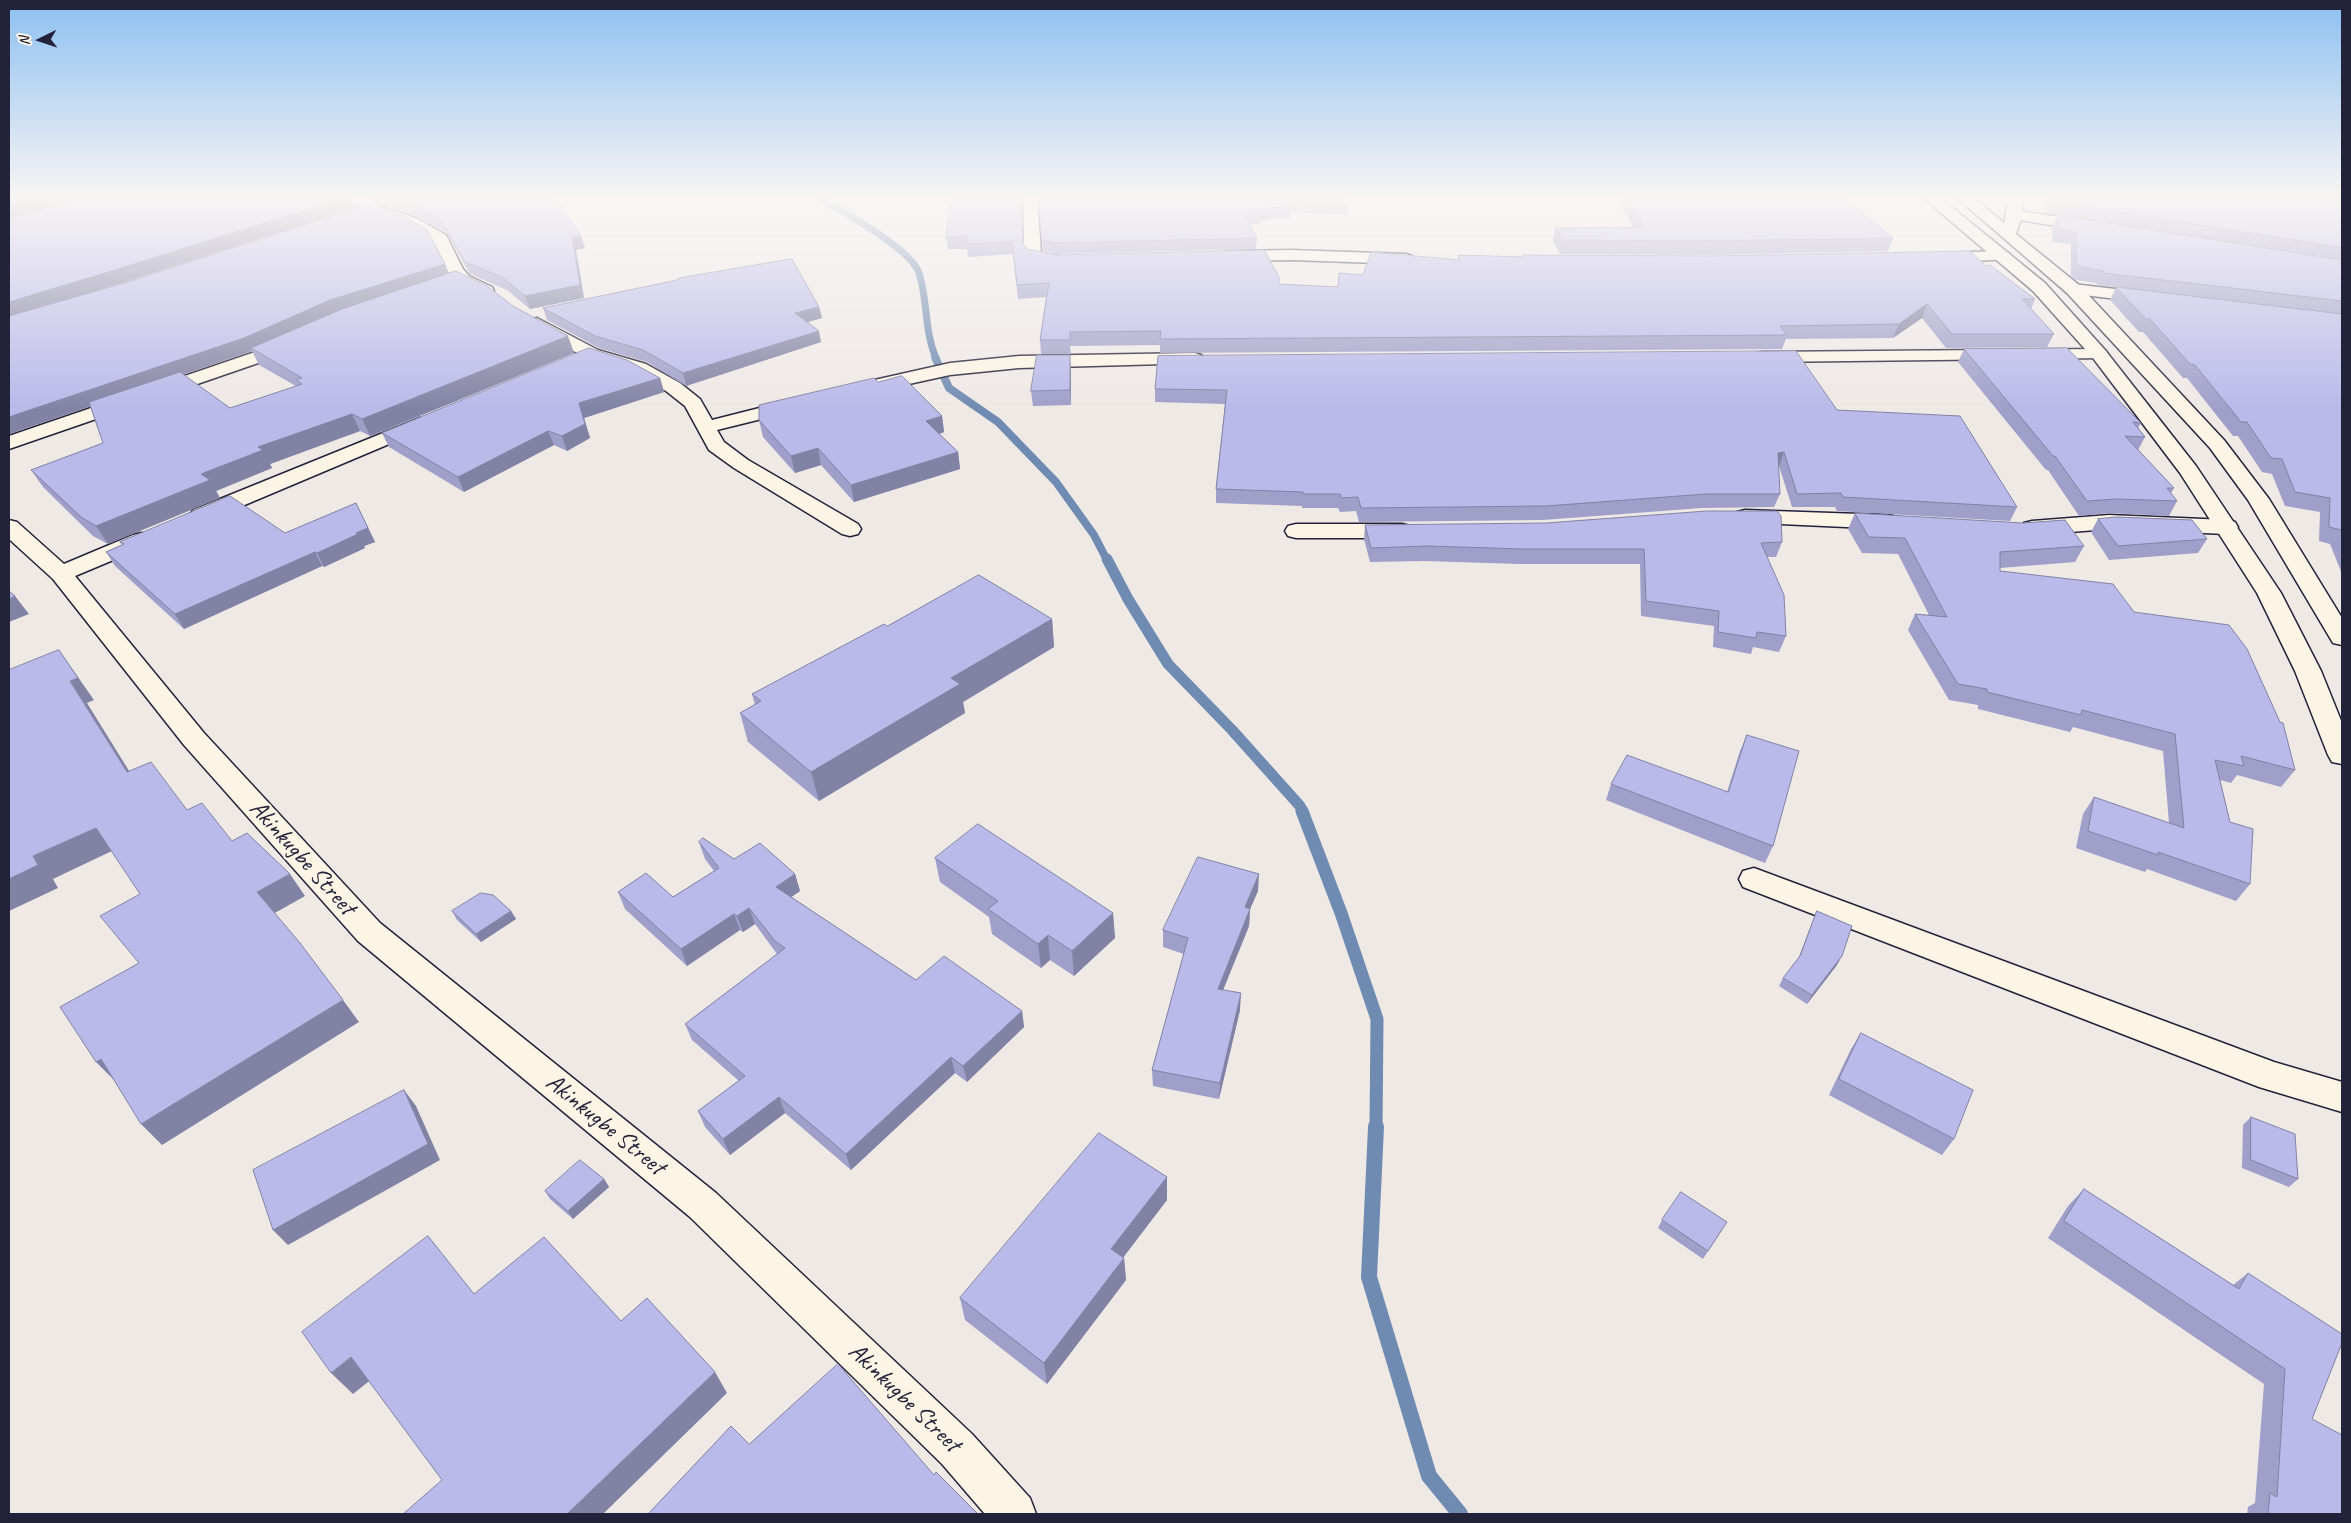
<!DOCTYPE html>
<style>
body{margin:0}
#map{position:relative;width:2351px;height:1523px;overflow:hidden;background:#efe9e6;font-family:Caveat,sans-serif}
canvas{display:block}
.frame{position:absolute;inset:0;border:10px solid #22223b;pointer-events:none}
.north{position:absolute;left:15px;top:15px;width:50px;height:50px;-webkit-text-stroke:4px #fcf5e5;paint-order:stroke;rotate:266deg;font-size:14px;font-weight:700;line-height:20px;text-align:center;color:#22223b}
.north::after{content:'';display:block;margin:auto;width:18px;height:22px;background:#22223b;clip-path:polygon(50% 0,100% 100%,50% 72%,0 100%)}
</style>
<div id="map">
<canvas width="2351" height="1523"></canvas>
<div class="frame"></div>
<div class="north">N</div>
</div>
<script>
const g = document.querySelector('canvas').getContext('2d');
g.lineJoin = 'round';
function strokePath(path, color, width, dash) {
  g.strokeStyle = color;
  g.lineWidth = width;
  g.lineCap = dash ? 'butt' : 'round';
  g.setLineDash(dash || []);
  g.stroke(path);
}
function fillPath(path, color) {
  g.fillStyle = color;
  g.fill(path, 'evenodd');
}
function drawText(font, color, halo, rows, align = 'center') {
  g.font = font + ' Caveat,sans-serif';
  g.lineWidth = 4.5;
  g.setLineDash([]);
  g.textBaseline = 'middle';
  g.strokeStyle = halo;
  g.fillStyle = color;
  for (const [text, x, y, turn = 0] of rows) {
    g.save();
    g.translate(x, y);
    g.rotate((+turn || 0) * Math.PI / 180);
    g.textAlign = isNaN(turn) ? turn : align;
    if (halo) g.strokeText(text, 0, 0);
    g.fillText(text, 0, 0);
    g.restore();
  }
}
const streamFar4 = new Path2D(`
 M 816,196 C 839,210 911,248 919,273 C 928,300 924,331 936,358`);
const streamFar3 = new Path2D(`
 M 935,357 L 949,388 L 998,422 L 1056,482 L 1094,535 L 1107,560`);
const streamFar2 = new Path2D(`
 M 1107,559 L 1128,599 L 1168,664 L 1232,730 L 1300,806 L 1303,813`);
const streamFar1 = new Path2D(`
 M 1302,811 L 1341,913 L 1377,1019 L 1376,1129`);
const stream = new Path2D(`
 M 1376,1127 L 1369,1277 L 1429,1476 L 1460,1514`);
const street = new Path2D(`
 M 346,196 L 364,196 L 380,206 L 418,219 L 446,235 L 463,269 L 469,276 L 492,287 L 494,291 L 492,295 L 480,295 L 457,284 L 447,270 L 433,241 L 408,225 L 370,212 Z
 M 1023,196 L 1037,196 L 1041,253 L 1070,258 L 1072,261 L 1070,264 L 1064,266 L 1028,260 L 1024,247 Z
 M 2014,210 L 2091,222 L 2099,227 L 2091,232 L 2009,218 L 2006,215 L 2009,212 Z
 M 1292,250 L 1406,254 L 1412,256 L 1414,259 L 1412,262 L 1406,264 L 1292,260 L 1229,261 L 1223,259 L 1221,256 L 1223,253 L 1229,251 Z
 M 2003,251 L 2009,253 L 2011,256 L 2009,259 L 1939,263 L 1933,261 L 1931,258 L 1933,255 L 1939,253 Z
 M 2073,284 L 2150,293 L 2156,294 L 2158,298 L 2156,302 L 2150,303 L 2067,293 L 2065,289 L 2067,285 Z
 M 537,318 L 598,350 L 646,364 L 680,383 L 700,399 L 712,420 L 795,399 L 802,401 L 805,405 L 802,409 L 717,430 L 724,442 L 748,460 L 858,524 L 861,529 L 858,534 L 850,536 L 842,534 L 734,468 L 709,450 L 685,406 L 666,391 L 632,372 L 586,358 L 531,327 L 528,323 L 531,319 Z
 M 290,338 L 296,339 L 299,343 L 296,347 L 264,361 L 9,449 L 9,436 L 252,353 Z
 M 2099,349 L 2105,350 L 2108,354 L 2105,358 L 1763,362 L 1757,361 L 1754,357 L 1757,353 L 1763,352 Z
 M 1195,353 L 1201,355 L 1204,359 L 1201,363 L 1019,368 L 950,375 L 868,393 L 861,391 L 859,387 L 861,383 L 950,363 L 1019,356 Z
 M 420,418 L 427,420 L 430,424 L 427,428 L 209,520 L 201,522 L 193,520 L 190,515 L 193,510 Z
 M 1745,510 L 1889,515 L 1897,517 L 1900,522 L 1897,527 L 1889,529 L 1737,522 L 1734,517 L 1737,512 Z
 M 2109,515 L 2227,520 L 2235,522 L 2238,527 L 2235,532 L 2227,534 L 2109,529 L 2032,535 L 2024,533 L 2021,528 L 2024,523 L 2032,521 Z
 M 9,520 L 17,522 L 64,564 L 133,535 L 141,533 L 149,535 L 152,540 L 149,545 L 75,576 L 204,733 L 380,923 L 716,1193 L 972,1434 L 1030,1498 L 1036,1514 L 985,1514 L 942,1464 L 690,1217 L 358,941 L 184,745 L 53,579 L 9,539 Z
 M 1296,524 L 1402,524 L 1410,526 L 1413,531 L 1410,536 L 1402,538 L 1296,538 L 1288,536 L 1285,531 L 1288,526 Z
 M 1754,868 L 2274,1062 L 2342,1082 L 2342,1112 L 2259,1087 L 1743,887 L 1739,879 L 1743,871 Z`);
const secondary = new Path2D(`
 M 1921,196 L 1938,196 L 2045,283 L 2105,350 L 2196,466 L 2281,593 L 2321,671 L 2342,723 L 2342,764 L 2332,762 L 2328,755 L 2295,671 L 2257,593 L 2180,473 L 2093,358 L 2033,291 Z
 M 1955,196 L 1971,196 L 2004,223 L 2009,196 L 2023,196 L 2022,215 L 2016,234 L 2079,285 L 2224,440 L 2269,499 L 2342,618 L 2342,645 L 2333,643 L 2330,638 L 2248,500 L 2210,448 L 2067,293 Z`);
const wall = new Path2D(`
 M 9,196 L 353,196 L 358,207 L 125,282 L 83,295 L 445,264 L 449,274 L 513,306 L 574,353 L 370,436 L 360,431 L 270,464 L 272,468 L 216,491 L 220,498 L 108,544 L 93,536 L 43,487 L 31,470 L 103,443 L 90,406 L 9,434 ZM 252,351 L 259,365 L 296,386 L 230,408 L 183,374 Z
 M 368,196 L 554,196 L 585,248 L 576,250 L 584,298 L 530,309 L 507,290 L 470,274 L 447,233 L 419,217 L 381,204 Z
 M 1021,196 L 1024,245 L 1027,249 L 1057,255 L 1279,284 L 1338,287 L 1363,275 L 1458,260 L 1458,255 L 1523,257 L 1523,255 L 1986,266 L 2035,299 L 2031,309 L 2054,334 L 2047,347 L 1946,348 L 1922,318 L 1893,338 L 1786,339 L 1782,349 L 1160,353 L 1160,345 L 1070,346 L 1071,354 L 1041,354 L 1040,340 L 1046,297 L 1018,299 L 1013,254 L 968,257 L 967,249 L 948,249 L 946,237 Z
 M 1039,196 L 1349,196 L 1349,204 L 1348,215 L 1291,212 L 1291,218 L 1266,219 L 1266,221 L 1261,221 L 1261,224 L 1250,224 L 1257,238 L 1256,249 L 1058,254 L 1043,251 Z
 M 1616,196 L 1842,196 L 1893,238 L 1888,251 L 1706,255 L 1560,254 L 1553,241 L 1555,228 L 1633,227 Z
 M 2046,196 L 2342,196 L 2342,574 L 2330,544 L 2319,541 L 2320,512 L 2285,506 L 2272,474 L 2262,472 L 2238,436 L 2233,436 L 2187,378 L 2183,378 L 2143,332 L 2139,332 L 2110,300 L 2116,287 L 2182,295 L 2098,285 L 2096,283 L 2076,280 L 2071,276 L 2071,244 L 2053,242 L 2052,227 L 2058,215 L 2070,217 L 2045,213 Z
 M 819,307 L 822,318 L 807,322 L 821,342 L 686,386 L 647,362 L 599,348 L 547,320 L 543,308 Z
 M 1964,349 L 2141,423 L 2138,428 L 2145,437 L 2138,450 L 2174,488 L 2171,493 L 2177,501 L 2169,516 L 2109,513 L 2079,516 L 2048,470 L 2046,470 L 1958,362 Z
 M 1158,356 L 1837,410 L 2017,507 L 2010,521 L 1837,511 L 1835,507 L 1792,507 L 1779,466 L 1778,466 L 1780,494 L 1774,507 L 1702,508 L 1543,520 L 1359,522 L 1356,511 L 1340,512 L 1338,508 L 1302,508 L 1302,506 L 1216,503 L 1216,489 L 1225,404 L 1155,402 L 1155,389 Z
 M 1071,369 L 1071,405 L 1033,406 L 1031,391 Z
 M 660,378 L 664,392 L 584,418 L 590,438 L 567,451 L 554,445 L 464,492 L 389,447 L 382,433 Z
 M 878,382 L 942,416 L 944,432 L 939,434 L 958,452 L 960,469 L 854,502 L 821,465 L 795,473 L 763,437 L 759,420 Z
 M 356,503 L 375,542 L 364,546 L 365,548 L 324,567 L 322,566 L 184,629 L 115,566 L 106,552 L 122,545 L 120,542 L 285,533 Z
 M 1855,513 L 2084,546 L 2075,562 L 2000,568 L 2000,571 L 2134,612 L 2295,770 L 2281,787 L 2237,775 L 2231,783 L 2220,780 L 2230,822 L 2250,884 L 2236,901 L 2147,869 L 2145,872 L 2076,848 L 2083,814 L 2094,797 L 2169,823 L 2163,751 L 2073,727 L 2070,732 L 1978,709 L 1978,705 L 1949,700 L 1908,630 L 1915,614 L 1929,615 L 1898,554 L 1862,553 L 1848,529 Z
 M 2098,519 L 2207,539 L 2198,553 L 2109,560 L 2091,532 Z
 M 1365,525 L 1782,542 L 1776,557 L 1767,557 L 1786,636 L 1779,652 L 1753,647 L 1751,654 L 1713,647 L 1714,626 L 1641,616 L 1640,564 L 1520,564 L 1424,561 L 1370,562 L 1364,539 Z
 M 1052,619 L 1054,647 L 963,702 L 965,713 L 819,801 L 748,742 L 740,713 L 755,705 L 752,694 L 887,626 Z
 M 1747,735 L 1773,846 L 1765,863 L 1606,800 L 1611,784 L 1727,792 L 1740,751 Z
 M 699,842 L 734,859 L 795,874 L 800,891 L 791,897 L 916,980 L 1022,1011 L 1024,1027 L 967,1082 L 955,1073 L 851,1170 L 785,1113 L 730,1155 L 705,1127 L 698,1111 L 739,1081 L 692,1040 L 685,1024 L 777,954 L 755,924 L 743,932 L 740,930 L 687,966 L 625,909 L 618,892 L 673,897 L 714,871 L 705,859 Z
 M 935,858 L 1113,913 L 1115,938 L 1074,976 L 1050,960 L 1041,968 L 992,934 L 989,917 L 940,882 Z
 M 1258,891 L 1250,909 L 1249,926 L 1223,990 L 1240,1010 L 1219,1099 L 1153,1086 L 1152,1070 L 1184,954 L 1163,947 L 1163,930 Z
 M 452,911 L 511,911 L 516,919 L 481,942 L 457,920 Z
 M 1817,911 L 1837,965 L 1807,1004 L 1779,986 L 1783,978 L 1798,959 L 1813,920 Z
 M 1861,1033 L 1954,1139 L 1942,1155 L 1829,1095 L 1851,1049 Z
 M 2251,1117 L 2298,1179 L 2289,1187 L 2242,1168 L 2243,1125 Z
 M 1167,1177 L 1167,1200 L 1123,1257 L 1124,1258 L 1126,1280 L 1047,1384 L 965,1320 L 960,1298 Z
 M 604,1179 L 609,1187 L 573,1219 L 550,1199 L 545,1191 Z
 M 2084,1189 L 2233,1285 L 2248,1273 L 2312,1419 L 2342,1514 L 2247,1514 L 2248,1507 L 2255,1503 L 2264,1384 L 2048,1238 L 2068,1206 Z
 M 1662,1220 L 1722,1230 L 1703,1259 L 1658,1228 Z`);
const shadedWall = new Path2D(`
 M 38,196 L 86,196 L 9,219 L 9,205 Z
 M 350,196 L 353,196 L 358,207 L 125,282 L 9,317 L 9,302 Z
 M 581,236 L 585,248 L 576,250 L 584,298 L 530,309 L 525,296 L 572,237 Z
 M 445,264 L 450,277 L 251,348 L 252,351 L 9,434 L 9,417 L 330,300 Z
 M 1927,304 L 1922,318 L 1893,338 L 1899,324 Z
 M 819,307 L 822,318 L 797,325 L 795,313 Z
 M 819,331 L 821,342 L 686,386 L 683,373 Z
 M 568,336 L 574,353 L 370,436 L 362,419 Z
 M 1070,355 L 1071,369 L 1071,405 L 1070,390 Z
 M 660,378 L 664,392 L 584,418 L 590,438 L 567,451 L 562,436 L 579,403 Z
 M 352,414 L 360,431 L 270,464 L 272,468 L 216,491 L 220,498 L 108,544 L 96,526 L 258,447 Z
 M 942,416 L 944,432 L 928,438 L 926,421 Z
 M 548,431 L 554,445 L 464,492 L 458,477 Z
 M 818,448 L 821,465 L 795,473 L 791,456 Z
 M 958,452 L 960,469 L 854,502 L 851,485 Z
 M 1784,452 L 1779,466 L 1773,467 L 1778,453 Z
 M 356,503 L 375,542 L 364,546 L 365,548 L 324,567 L 317,553 L 356,533 Z
 M 315,552 L 322,566 L 184,629 L 175,614 Z
 M 15,596 L 29,614 L 9,622 L 9,599 Z
 M 1052,619 L 1054,647 L 963,702 L 965,713 L 819,801 L 811,772 L 951,678 Z
 M 59,650 L 94,700 L 87,703 L 144,795 L 127,772 L 70,681 Z
 M 96,828 L 114,850 L 53,879 L 58,888 L 9,911 L 9,879 L 33,856 Z
 M 290,874 L 305,896 L 273,914 L 257,892 Z
 M 795,874 L 800,891 L 781,904 L 776,887 Z
 M 1259,874 L 1258,891 L 1250,909 L 1249,926 L 1217,1005 L 1218,989 L 1245,907 Z
 M 749,908 L 755,924 L 743,932 L 737,916 Z
 M 511,911 L 516,919 L 481,942 L 476,934 Z
 M 1113,913 L 1115,938 L 1074,976 L 1072,951 Z
 M 734,914 L 740,930 L 687,966 L 681,949 Z
 M 1048,935 L 1050,960 L 1041,968 L 1038,944 Z
 M 1842,956 L 1837,965 L 1807,1004 L 1812,995 Z
 M 1241,993 L 1240,1010 L 1219,1099 L 1220,1083 Z
 M 343,1000 L 359,1022 L 162,1145 L 141,1124 Z
 M 1022,1011 L 1024,1027 L 967,1082 L 963,1066 Z
 M 951,1057 L 955,1073 L 851,1170 L 846,1154 Z
 M 101,1059 L 118,1084 L 96,1062 Z
 M 404,1090 L 416,1106 L 440,1160 L 288,1245 L 273,1230 Z
 M 779,1097 L 785,1113 L 730,1155 L 723,1139 Z
 M 1167,1177 L 1167,1200 L 1113,1271 L 1111,1249 Z
 M 604,1179 L 609,1187 L 573,1219 L 568,1211 Z
 M 1124,1258 L 1126,1280 L 1047,1384 L 1044,1363 Z
 M 351,1357 L 373,1378 L 353,1394 L 331,1373 Z
 M 715,1372 L 727,1393 L 603,1514 L 567,1514 Z`);
const building = new Path2D(`
 M 9,196 L 38,196 L 9,205 Z
 M 85,196 L 350,196 L 118,269 L 9,302 L 9,219 Z
 M 388,196 L 554,196 L 581,236 L 572,237 L 580,285 L 525,296 L 502,277 L 465,262 L 442,221 L 414,205 Z
 M 952,196 L 1021,196 L 1023,244 L 1027,249 L 1057,255 L 1264,250 L 1279,277 L 1279,284 L 1338,287 L 1339,273 L 1363,275 L 1371,252 L 1460,260 L 1458,255 L 1524,257 L 1523,255 L 1710,256 L 1970,251 L 1986,266 L 1990,265 L 2035,299 L 2022,299 L 2054,334 L 1952,334 L 1927,304 L 1899,324 L 1780,326 L 1787,335 L 1160,339 L 1161,331 L 1070,332 L 1070,340 L 1040,340 L 1049,283 L 1017,285 L 1012,242 L 967,244 L 967,236 L 946,237 Z
 M 1039,196 L 1349,196 L 1349,204 L 1289,202 L 1291,207 L 1265,208 L 1266,210 L 1260,211 L 1261,213 L 1244,214 L 1257,238 L 1057,243 L 1042,240 Z
 M 1626,196 L 1842,196 L 1893,238 L 1710,241 L 1563,240 L 1555,228 L 1644,227 Z
 M 2050,196 L 2285,196 L 2342,204 L 2342,248 L 2050,201 Z
 M 369,204 L 402,215 L 427,230 L 445,264 L 330,300 L 244,338 L 9,417 L 9,316 L 131,281 Z
 M 2058,215 L 2342,260 L 2342,301 L 2104,273 L 2103,271 L 2082,267 L 2076,264 L 2076,232 L 2059,230 Z
 M 792,259 L 819,307 L 795,313 L 819,331 L 683,373 L 643,350 L 595,336 L 543,308 L 677,280 L 680,278 Z
 M 456,271 L 487,286 L 513,306 L 568,336 L 362,419 L 352,414 L 258,447 L 263,450 L 201,474 L 210,480 L 96,526 L 81,517 L 31,470 L 103,443 L 89,402 L 180,372 L 230,408 L 302,384 L 296,380 L 302,378 L 251,348 L 342,309 Z
 M 2116,287 L 2342,314 L 2342,534 L 2341,530 L 2329,527 L 2330,498 L 2295,492 L 2282,459 L 2271,458 L 2247,422 L 2241,422 L 2195,365 L 2190,364 L 2150,319 L 2146,319 Z
 M 589,348 L 627,360 L 660,378 L 579,403 L 585,424 L 562,436 L 548,431 L 458,477 L 382,433 Z
 M 2067,348 L 2141,423 L 2133,422 L 2145,437 L 2125,436 L 2174,488 L 2167,488 L 2177,501 L 2117,499 L 2087,501 L 2055,456 L 2053,456 L 1964,349 Z
 M 1796,351 L 1837,410 L 1960,416 L 2017,507 L 1843,497 L 1841,493 L 1797,494 L 1784,452 L 1778,453 L 1780,494 L 1706,494 L 1546,506 L 1361,508 L 1358,497 L 1341,498 L 1340,494 L 1303,494 L 1303,492 L 1216,489 L 1227,390 L 1155,389 L 1158,356 Z
 M 1037,355 L 1070,355 L 1070,390 L 1031,391 Z
 M 902,376 L 942,416 L 926,421 L 958,452 L 851,485 L 818,448 L 791,456 L 759,420 L 759,405 L 874,378 L 878,382 Z
 M 230,496 L 285,533 L 356,503 L 368,528 L 356,533 L 358,534 L 317,553 L 315,552 L 175,614 L 106,552 L 124,544 L 120,542 Z
 M 1707,511 L 1777,511 L 1781,516 L 1782,542 L 1761,543 L 1784,595 L 1786,636 L 1757,632 L 1756,638 L 1718,632 L 1719,611 L 1646,601 L 1644,549 L 1523,549 L 1427,546 L 1371,548 L 1365,525 L 1546,523 Z
 M 1855,513 L 2023,523 L 2065,520 L 2084,546 L 2000,552 L 2000,571 L 2113,584 L 2134,612 L 2229,625 L 2247,649 L 2280,722 L 2283,723 L 2295,770 L 2241,756 L 2244,766 L 2215,760 L 2230,822 L 2253,829 L 2250,884 L 2158,852 L 2158,855 L 2088,831 L 2094,797 L 2184,828 L 2175,734 L 2082,710 L 2081,715 L 1987,692 L 1987,689 L 1958,684 L 1915,614 L 1947,617 L 1905,538 L 1869,537 Z
 M 2117,517 L 2192,520 L 2207,539 L 2118,546 L 2098,519 Z
 M 979,575 L 1052,619 L 951,678 L 960,684 L 811,772 L 740,713 L 761,701 L 752,694 L 884,624 L 887,626 Z
 M 9,591 L 15,596 L 9,599 Z
 M 59,650 L 78,678 L 70,681 L 127,772 L 151,762 L 187,810 L 202,803 L 232,841 L 247,833 L 290,874 L 257,892 L 300,943 L 343,1000 L 141,1124 L 101,1059 L 96,1062 L 60,1007 L 139,963 L 100,916 L 140,894 L 96,828 L 33,856 L 38,865 L 9,879 L 9,670 Z
 M 1747,735 L 1799,751 L 1773,846 L 1611,784 L 1627,755 L 1728,792 Z
 M 978,824 L 1113,913 L 1072,951 L 1048,935 L 1038,944 L 988,909 L 998,901 L 935,858 Z
 M 703,838 L 734,859 L 760,843 L 795,874 L 776,887 L 916,980 L 944,956 L 1022,1011 L 963,1066 L 951,1057 L 846,1154 L 779,1097 L 723,1139 L 698,1111 L 745,1076 L 685,1024 L 785,948 L 775,941 L 749,908 L 737,916 L 734,914 L 681,949 L 618,892 L 646,873 L 673,897 L 719,868 L 699,842 Z
 M 1198,857 L 1259,874 L 1245,907 L 1250,909 L 1218,989 L 1241,993 L 1220,1083 L 1152,1070 L 1188,938 L 1163,930 Z
 M 481,893 L 493,895 L 511,911 L 476,934 L 452,911 Z
 M 1817,911 L 1852,926 L 1842,956 L 1812,995 L 1783,978 L 1800,956 Z
 M 1861,1033 L 1973,1090 L 1954,1139 L 1839,1079 Z
 M 404,1090 L 428,1144 L 273,1230 L 253,1170 Z
 M 2251,1117 L 2295,1134 L 2298,1179 L 2251,1160 Z
 M 1099,1133 L 1167,1177 L 1111,1249 L 1124,1258 L 1044,1363 L 960,1298 Z
 M 580,1160 L 604,1179 L 568,1211 L 545,1191 Z
 M 2084,1189 L 2239,1289 L 2248,1273 L 2342,1334 L 2342,1343 L 2312,1419 L 2342,1435 L 2342,1514 L 2268,1514 L 2270,1493 L 2277,1497 L 2285,1369 L 2064,1221 Z
 M 1681,1192 L 1727,1222 L 1708,1251 L 1662,1220 Z
 M 428,1236 L 474,1294 L 544,1237 L 621,1321 L 647,1298 L 715,1372 L 567,1514 L 403,1514 L 442,1480 L 351,1357 L 331,1373 L 302,1332 Z
 M 838,1364 L 934,1475 L 936,1472 L 978,1514 L 836,1514 L 836,1513 L 835,1514 L 648,1514 L 731,1426 L 749,1444 Z`);
const nearStreetnames = [
 ["Akinkugbe Street",302,858,48],
 ["Akinkugbe Street",605,1125,39],
 ["Akinkugbe Street",904,1398,44]
];
strokePath(streamFar4, '#708bb1', 7);
strokePath(streamFar3, '#708bb1', 8);
strokePath(streamFar2, '#708bb1', 11);
strokePath(streamFar1, '#708bb1', 13);
strokePath(stream, '#708bb1', 16);
strokePath(street, '#22223b', 3);
strokePath(secondary, '#22223b', 3);
fillPath(street, '#fcf5e5');
fillPath(secondary, '#fcf5e5');
fillPath(wall, '#9f9fc9');
fillPath(shadedWall, '#8282a4');
fillPath(building, '#b9b9ea');
strokePath(building, '#8282a4', 1);
const sky = g.createLinearGradient(0, 0, 0, 410);
sky.addColorStop(0, '#8dc0f1');
sky.addColorStop(0.48, '#f8f5f4');
sky.addColorStop(1, '#f8f5f400');
g.fillStyle = sky;
g.fillRect(0, 0, 2351, 410);
drawText('25px', '#22223b', '#fcf5e5', nearStreetnames);
</script>
